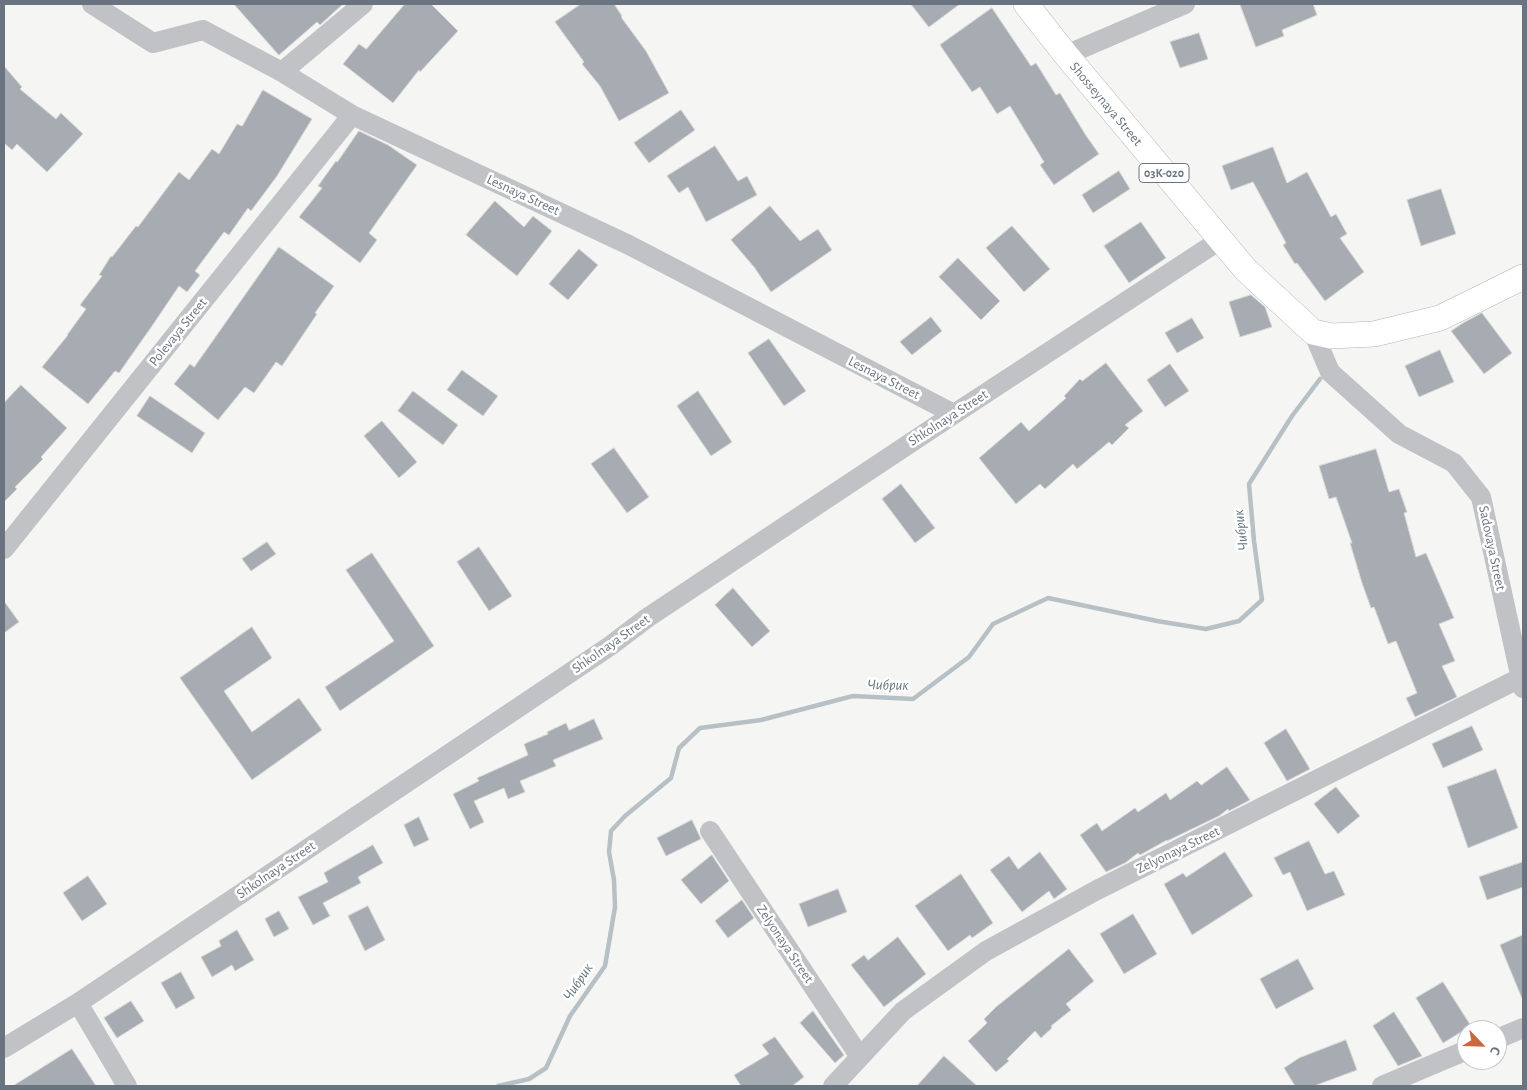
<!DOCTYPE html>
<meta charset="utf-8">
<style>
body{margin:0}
#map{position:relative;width:1527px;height:1090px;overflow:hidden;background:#f5f6f3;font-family:"Alegreya Sans",sans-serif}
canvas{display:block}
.frame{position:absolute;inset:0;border:5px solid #697480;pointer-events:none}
.north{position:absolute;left:1457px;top:1020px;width:50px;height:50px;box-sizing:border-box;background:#fff;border:1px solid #c3c7cc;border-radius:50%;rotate:114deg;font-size:14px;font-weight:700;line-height:20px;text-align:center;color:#697480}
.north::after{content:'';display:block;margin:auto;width:18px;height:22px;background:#cc663d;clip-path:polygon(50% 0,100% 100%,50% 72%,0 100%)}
</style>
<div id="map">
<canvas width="1527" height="1090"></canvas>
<div class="frame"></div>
<div class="north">С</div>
</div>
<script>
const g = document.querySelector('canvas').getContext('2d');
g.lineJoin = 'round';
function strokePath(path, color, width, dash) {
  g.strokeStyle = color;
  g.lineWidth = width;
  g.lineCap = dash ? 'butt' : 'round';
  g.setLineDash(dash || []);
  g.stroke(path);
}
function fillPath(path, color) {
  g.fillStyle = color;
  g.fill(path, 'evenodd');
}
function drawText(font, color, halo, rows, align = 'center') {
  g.font = font + ' "Alegreya Sans",sans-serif';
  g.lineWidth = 5;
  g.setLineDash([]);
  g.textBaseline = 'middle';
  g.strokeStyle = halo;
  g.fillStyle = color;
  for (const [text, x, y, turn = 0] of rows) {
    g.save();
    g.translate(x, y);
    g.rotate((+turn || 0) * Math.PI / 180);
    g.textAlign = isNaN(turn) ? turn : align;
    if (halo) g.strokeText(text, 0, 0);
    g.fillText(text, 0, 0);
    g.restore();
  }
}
const stream = new Path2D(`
 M 498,1086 L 529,1079 L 546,1068 L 570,1016 L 605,966 L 615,907 L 614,880 L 609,852 L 611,831 L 625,816 L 671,778 L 679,748 L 700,728 L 761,720 L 853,696 L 913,699 L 969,657 L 993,624 L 1048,598 L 1157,621 L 1206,629 L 1239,621 L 1262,600 L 1254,541 L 1249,484 L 1292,416 L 1320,379`);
const building = new Path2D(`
 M 234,4 L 343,4 L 320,25 L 317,22 L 279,55 Z
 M 405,4 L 431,4 L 458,31 L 420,72 L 419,70 L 393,103 L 343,64 L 359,44 L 366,49 Z
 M 581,4 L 614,4 L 622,16 L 621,17 L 646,51 L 669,93 L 619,121 L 600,86 L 582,64 L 584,62 L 555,22 Z
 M 911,4 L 960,4 L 929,27 Z
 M 1240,4 L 1313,4 L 1317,15 L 1282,30 L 1284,36 L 1256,47 Z
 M 992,8 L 1031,66 L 1036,63 L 1056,95 L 1060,93 L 1085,134 L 1099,154 L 1054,185 L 1040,165 L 1044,162 L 1010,106 L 997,114 L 980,87 L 972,92 L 940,45 Z
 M 1199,33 L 1208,59 L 1180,68 L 1170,42 Z
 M 4,66 L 22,87 L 20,89 L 56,119 L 61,113 L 83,134 L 47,172 L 17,144 L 12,150 L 4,143 Z
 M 263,90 L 312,119 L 277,176 L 251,211 L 248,208 L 229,235 L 224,232 L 195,271 L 200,275 L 187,292 L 179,286 L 152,326 L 119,373 L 115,371 L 88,404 L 42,367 L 68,335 L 67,335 L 86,309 L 80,305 L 102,276 L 99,275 L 111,256 L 112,257 L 136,226 L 138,227 L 179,172 L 189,180 L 212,149 L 219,154 L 237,124 L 242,126 Z
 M 681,110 L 695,130 L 649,163 L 634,143 Z
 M 359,131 L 388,145 L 417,165 L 369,233 L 377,240 L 360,263 L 299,217 L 322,188 L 318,186 L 336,161 L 337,162 Z
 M 715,146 L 738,181 L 747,176 L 757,195 L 706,222 L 688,187 L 679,193 L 667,176 Z
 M 1273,147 L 1287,183 L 1307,172 L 1331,217 L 1336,214 L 1347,234 L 1340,238 L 1364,272 L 1325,301 L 1297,263 L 1295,264 L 1283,245 L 1286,243 L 1253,182 L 1231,190 L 1222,166 Z
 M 1119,171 L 1130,189 L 1093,213 L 1082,195 Z
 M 1441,189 L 1456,234 L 1421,246 L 1407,200 Z
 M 495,201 L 524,227 L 533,216 L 552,231 L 517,276 L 466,235 Z
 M 770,206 L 800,241 L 818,229 L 832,250 L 771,292 L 754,267 L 731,240 Z
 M 1141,222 L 1166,258 L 1129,283 L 1104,246 Z
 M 1012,226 L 1050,269 L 1024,292 L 986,248 Z
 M 279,247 L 334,286 L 315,313 L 317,314 L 282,366 L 276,362 L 254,393 L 245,387 L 218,420 L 174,384 L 190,364 L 194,367 Z
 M 579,249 L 598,265 L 568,300 L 549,284 Z
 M 958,258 L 1000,301 L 981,320 L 939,277 Z
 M 1251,295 L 1265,307 L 1272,327 L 1240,337 L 1229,302 Z
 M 1482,313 L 1512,353 L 1484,374 L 1451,331 L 1463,323 Z
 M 931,317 L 942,331 L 912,355 L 900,342 Z
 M 1192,318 L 1204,338 L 1177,353 L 1165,333 Z
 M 769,339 L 806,391 L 784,406 L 748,353 Z
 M 1440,350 L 1454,382 L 1419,397 L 1405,366 Z
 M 1106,363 L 1143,411 L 1125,425 L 1129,428 L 1112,445 L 1109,442 L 1077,469 L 1073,464 L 1045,489 L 1040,484 L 1016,504 L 979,458 L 1021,422 L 1029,431 L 1066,398 L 1064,396 L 1080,379 L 1082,381 Z
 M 1170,364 L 1189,391 L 1165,407 L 1147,380 Z
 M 462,370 L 498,396 L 483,416 L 447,390 Z
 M 21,385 L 67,428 L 41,457 L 43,459 L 15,487 L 17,489 L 4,502 L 4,403 Z
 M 413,391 L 458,425 L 443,445 L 398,411 Z
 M 698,391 L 732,442 L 711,456 L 677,406 Z
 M 150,396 L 205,433 L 192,453 L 137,416 Z
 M 382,421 L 417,462 L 399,478 L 364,436 Z
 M 614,448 L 649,497 L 627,513 L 591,464 Z
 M 1376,449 L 1389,492 L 1399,489 L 1407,512 L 1404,513 L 1416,557 L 1426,553 L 1454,618 L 1439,624 L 1455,661 L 1442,666 L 1457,697 L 1415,717 L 1406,698 L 1417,693 L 1396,641 L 1388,644 L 1374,607 L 1371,608 L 1362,583 L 1350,543 L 1352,543 L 1336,497 L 1329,499 L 1319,466 Z
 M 901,484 L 935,528 L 915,543 L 882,499 Z
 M 267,542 L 276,554 L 251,571 L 242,559 Z
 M 479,547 L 512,596 L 489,611 L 457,562 Z
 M 372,553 L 434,646 L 340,711 L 325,687 L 394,641 L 346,570 Z
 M 733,588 L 770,631 L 752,647 L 715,605 Z
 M 4,601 L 19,622 L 4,633 Z
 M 252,627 L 272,658 L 224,691 L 252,732 L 299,698 L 322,730 L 252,780 L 180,678 Z
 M 594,719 L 603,739 L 553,760 L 556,766 L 520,781 L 525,792 L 508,799 L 504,788 L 474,801 L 484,822 L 470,829 L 453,794 L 479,781 L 477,778 L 528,755 L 524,744 L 548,734 L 547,732 L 566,723 L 569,730 Z
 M 1472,726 L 1483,750 L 1443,768 L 1432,744 Z
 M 1286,729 L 1310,769 L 1287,781 L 1264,743 Z
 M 1227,767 L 1250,800 L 1229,811 L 1228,809 L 1219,816 L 1167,841 L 1167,840 L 1140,855 L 1138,853 L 1125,863 L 1106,872 L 1080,835 L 1097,823 L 1102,831 L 1135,808 L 1138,812 L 1166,793 L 1170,800 L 1197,781 L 1201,785 Z
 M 1496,769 L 1518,828 L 1468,848 L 1447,787 Z
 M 1336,787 L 1360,816 L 1338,834 L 1314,804 Z
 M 419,817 L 429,840 L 414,847 L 404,825 Z
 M 692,820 L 701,839 L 666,856 L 657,838 Z
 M 1309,841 L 1325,874 L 1334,871 L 1345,895 L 1307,911 L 1290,872 L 1283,875 L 1274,858 Z
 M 373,845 L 383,863 L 358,877 L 361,883 L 323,903 L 330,916 L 313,925 L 298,897 L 328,882 L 324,873 Z
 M 1040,852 L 1067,889 L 1054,899 L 1049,891 L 1022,912 L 990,870 L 1009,856 L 1018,869 Z
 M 1225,852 L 1253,896 L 1192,935 L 1164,884 L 1183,873 L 1186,877 Z
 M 712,855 L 729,881 L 701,904 L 681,880 Z
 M 1523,862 L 1523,887 L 1487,900 L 1479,877 Z
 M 961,874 L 993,923 L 972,938 L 970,935 L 948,951 L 915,906 Z
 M 88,876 L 107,904 L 82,921 L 63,893 Z
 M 838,889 L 847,912 L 808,927 L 799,904 Z
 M 742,900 L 754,918 L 728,938 L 715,921 Z
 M 368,906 L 385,940 L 365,951 L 348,916 Z
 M 279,911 L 289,929 L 274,937 L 265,919 Z
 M 1133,914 L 1157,954 L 1124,974 L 1100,934 Z
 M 237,930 L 254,960 L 235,971 L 232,965 L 212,977 L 201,957 L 221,946 L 219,941 Z
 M 1523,935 L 1523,1001 L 1500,945 Z
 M 898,937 L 926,974 L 884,1007 L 851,965 L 864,955 L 868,960 Z
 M 1069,949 L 1094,981 L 1066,1004 L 1071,1010 L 1051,1026 L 1052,1028 L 1041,1038 L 1035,1031 L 1007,1059 L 1009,1061 L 996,1072 L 968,1041 L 987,1023 L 984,1019 L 996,1007 Z
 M 1298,959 L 1314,989 L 1276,1009 L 1260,979 Z
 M 181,972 L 195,998 L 176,1009 L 161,983 Z
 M 1443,982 L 1471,1026 L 1443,1043 L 1416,998 Z
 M 131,1001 L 144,1021 L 117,1038 L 104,1018 Z
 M 813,1011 L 844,1055 L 835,1063 L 800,1023 Z
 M 1394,1012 L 1422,1056 L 1398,1066 L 1373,1026 Z
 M 775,1037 L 804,1077 L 792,1086 L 741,1086 L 734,1075 L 769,1054 L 762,1045 Z
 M 1346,1040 L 1357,1070 L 1314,1086 L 1295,1086 L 1284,1068 L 1299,1058 Z
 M 72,1049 L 96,1086 L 13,1086 Z
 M 944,1056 L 977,1086 L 917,1086 Z`);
const minor = new Path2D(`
 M 92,4 L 153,43 L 203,30 L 282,72 L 352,115 L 629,245 L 954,414
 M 1066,55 L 1185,4
 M 282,72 L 363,4
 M 1313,332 L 1330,372 L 1399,434 L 1454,463 L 1481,497 L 1523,688
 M 4,549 L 352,115
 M 710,831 L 860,1057
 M 78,1003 L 127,1086
 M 1497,1039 L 1523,1028
 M 4,1048 L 78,1003 L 610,646 L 647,618 L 954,414 L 1220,240
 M 833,1086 L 903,1011 L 986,951 L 1097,890 L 1520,678
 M 1382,1086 L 1467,1050`);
const major = new Path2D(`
 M 1026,4 L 1066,55 L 1246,270 L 1313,332 L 1331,336 L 1374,334 L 1440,318 L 1523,277`);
const shields = [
 [1164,173,50]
];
const shieldNames = [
 ["03К-020",1164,173]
];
const streetNames = [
 ["Shosseynaya Street",1106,104,50],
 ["Lesnaya Street",523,195,25],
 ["Polevaya Street",178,332,-51],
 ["Lesnaya Street",884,378,27],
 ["Shkolnaya Street",948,418,-33],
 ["Sadovaya Street",1492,548,78],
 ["Shkolnaya Street",611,644,-35],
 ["Zelyonaya Street",1178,850,-26],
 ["Shkolnaya Street",276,870,-34],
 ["Zelyonaya Street",785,944,56]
];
const waterNames = [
 ["Чибрик",1241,530,-97],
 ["Чибрик",888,685,1],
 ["Чибрик",578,982,-56]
];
strokePath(stream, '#b7c0c5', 4.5);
fillPath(building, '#a7acb2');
strokePath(building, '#d7d7d5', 1);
strokePath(major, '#b1b4b8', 26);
strokePath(minor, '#c0c2c6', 20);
strokePath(major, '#fff', 25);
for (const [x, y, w] of shields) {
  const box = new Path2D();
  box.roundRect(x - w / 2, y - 9.5, w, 19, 4);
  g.fillStyle = '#fff';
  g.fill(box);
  strokePath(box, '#697480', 1);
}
drawText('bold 12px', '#697480', null, shieldNames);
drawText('14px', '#697480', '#fff', streetNames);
drawText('italic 15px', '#64747c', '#fff', waterNames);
</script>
